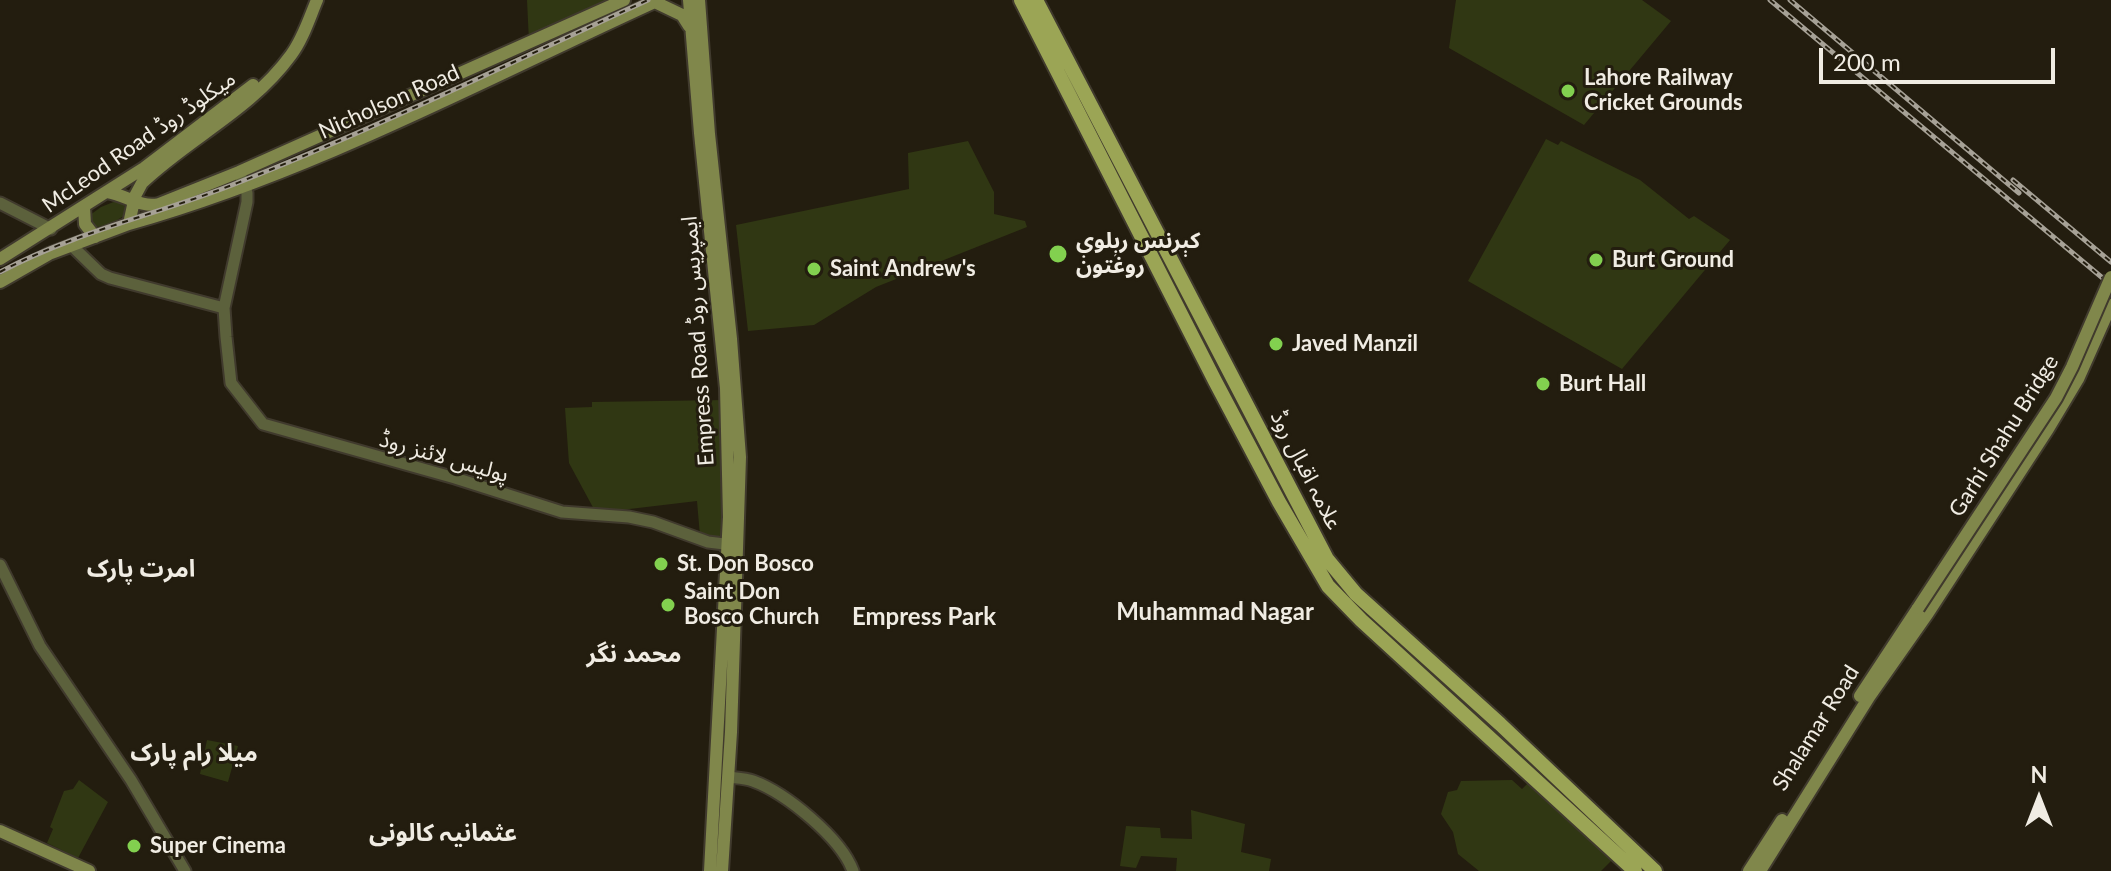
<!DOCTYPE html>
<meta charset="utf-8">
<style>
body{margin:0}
#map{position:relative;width:2111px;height:871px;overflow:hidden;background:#231d0f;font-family:Lato,sans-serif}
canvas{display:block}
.north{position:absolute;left:1999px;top:759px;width:80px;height:80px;-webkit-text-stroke:6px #231d0f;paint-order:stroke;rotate:0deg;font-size:22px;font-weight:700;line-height:32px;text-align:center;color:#f0ece3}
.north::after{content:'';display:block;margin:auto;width:28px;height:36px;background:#f0ece3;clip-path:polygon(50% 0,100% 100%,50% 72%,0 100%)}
.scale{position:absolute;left:1819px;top:48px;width:236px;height:36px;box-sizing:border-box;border:4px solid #f0ece3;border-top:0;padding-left:10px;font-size:24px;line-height:28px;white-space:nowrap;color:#f0ece3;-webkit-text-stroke:6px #231d0f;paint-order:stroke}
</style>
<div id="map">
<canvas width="2111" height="871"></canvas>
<div class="north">N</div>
<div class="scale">200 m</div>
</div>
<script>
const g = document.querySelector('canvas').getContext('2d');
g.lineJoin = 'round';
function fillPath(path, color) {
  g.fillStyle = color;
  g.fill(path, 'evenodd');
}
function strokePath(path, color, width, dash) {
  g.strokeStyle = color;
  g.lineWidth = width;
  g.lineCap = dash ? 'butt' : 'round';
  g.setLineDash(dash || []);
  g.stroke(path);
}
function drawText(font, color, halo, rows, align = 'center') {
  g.font = font + ' Lato,"Noto Sans Arabic",sans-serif';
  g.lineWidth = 6;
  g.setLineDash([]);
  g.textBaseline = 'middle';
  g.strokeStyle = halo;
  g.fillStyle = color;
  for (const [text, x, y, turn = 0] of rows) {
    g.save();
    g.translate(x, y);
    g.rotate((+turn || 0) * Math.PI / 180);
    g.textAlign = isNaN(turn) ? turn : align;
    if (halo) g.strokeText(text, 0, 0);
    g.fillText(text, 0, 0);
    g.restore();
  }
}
const green = new Path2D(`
 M 527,0 L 624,0 L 529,42 Z
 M 1456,0 L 1642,0 L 1671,21 L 1584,125 L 1449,48 Z
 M 1546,139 L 1558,145 L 1561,141 L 1640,180 L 1689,219 L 1694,216 L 1730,240 L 1622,369 L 1468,281 Z
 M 968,141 L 994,192 L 994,214 L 1025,221 L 1027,227 L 876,287 L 814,325 L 748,331 L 736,225 L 909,189 L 908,153 Z
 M 116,201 L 124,204 L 127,214 L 109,225 L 92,228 L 86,218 L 101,207 Z
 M 726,400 L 738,547 L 700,536 L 697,501 L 596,513 L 569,463 L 565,408 L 592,407 L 592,402 Z
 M 207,740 L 238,746 L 228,782 L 200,774 Z
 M 79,780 L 108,802 L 78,858 L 47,843 L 53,829 L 50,827 L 64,791 L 73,789 Z
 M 1512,780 L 1522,789 L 1529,782 L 1612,860 L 1601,871 L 1479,871 L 1458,854 L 1453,832 L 1441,814 L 1448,792 L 1457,790 L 1461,781 Z
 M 1191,810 L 1245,824 L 1241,852 L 1271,859 L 1269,871 L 1176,871 L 1177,858 L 1141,856 L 1136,868 L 1120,866 L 1126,826 L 1160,828 L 1161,838 L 1192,839 Z`);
const tertiary = new Path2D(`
 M 239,172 L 247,193 L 247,202 L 224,308 L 226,337 L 231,383 L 263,424 L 455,478 L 562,512 L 629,517 L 653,522 L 708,542 L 733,545
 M 0,203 L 51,229
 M 71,245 L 101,274 L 110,278 L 224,308
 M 0,565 L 40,646 L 131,780 L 185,871
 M 728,777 C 736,778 745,778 753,781 C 786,793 841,838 853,871`);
const secondary = new Path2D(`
 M 689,0 L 700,133 L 726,388 L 729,517 L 710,871
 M 699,0 L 709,134 L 731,339 L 740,457 L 731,732 L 722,871
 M 655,2 L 682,15 L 689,26
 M 107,192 C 126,195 140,208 159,204 L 239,172 L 624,0
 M 84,207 L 85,224 L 95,237
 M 129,224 C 314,172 485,79 659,0
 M 0,259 L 144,168 L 253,85
 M 0,282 L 49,254 L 129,224 L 135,196 L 142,183 C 189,138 251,110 291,55 C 303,39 309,19 317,0
 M 1860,696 L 1918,608
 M 0,831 L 89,871
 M 1749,871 L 1782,820
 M 1760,871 L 1869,697 L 1928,613 L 2048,429 L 2078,379 L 2111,305`);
const primary = new Path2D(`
 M 1021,0 L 1215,381 L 1279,502 L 1328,586 L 1361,620 L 1635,871
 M 1036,0 L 1327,559 L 1356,594 L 1500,724 L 1655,871`);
const rail = new Path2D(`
 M 1770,0 L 2111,285
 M 1790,0 L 2019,193
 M 2013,180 L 2111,262
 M 0,272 C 73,233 155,215 232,185 C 373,130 510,63 648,0`);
const secondaryBridge = new Path2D(`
 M 1918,608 L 2056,398 L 2072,367 L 2111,277`);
const markers = [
 [1568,91,8,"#82d04f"],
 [1058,254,10,"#82d04f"],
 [1596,260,8,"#82d04f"],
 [814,269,8,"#82d04f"],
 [1276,344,8,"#82d04f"],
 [1543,384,8,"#82d04f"],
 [661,564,8,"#82d04f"],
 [668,605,8,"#82d04f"],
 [134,846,8,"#82d04f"]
];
const poiNames = [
 ["Lahore Railway",1584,78],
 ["Cricket Grounds",1584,103],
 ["کېرنس رېلوې",1076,241],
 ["روغتون",1076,266],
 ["Burt Ground",1612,260],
 ["Saint Andrew's",830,269],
 ["Javed Manzil",1292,344],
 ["Burt Hall",1559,384],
 ["St. Don Bosco",677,564],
 ["Saint Don",684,592],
 ["Bosco Church",684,617],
 ["Super Cinema",150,846]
];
const streetNames = [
 ["Nicholson Road",389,102,-24],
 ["McLeod Road میکلوڈ روڈ",139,142,-35],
 ["Empress Road ایمپریس روڈ",698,341,-94],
 ["Garhi Shahu Bridge",2004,436,-58],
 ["پولیس لائنز روڈ",444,457,16],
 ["علامہ اقبال روڈ",1306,470,63],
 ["Shalamar Road",1816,728,-58]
];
const neighbourhoodNames = [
 ["امرت پارک",141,569],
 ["Muhammad Nagar",1215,612],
 ["Empress Park",924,617],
 ["محمد نگر",634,654],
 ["میلا رام پارک",194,753],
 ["عثمانیہ کالونی",443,833]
];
fillPath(green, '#303713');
strokePath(tertiary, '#403a2d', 15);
strokePath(secondary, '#403a2d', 16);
strokePath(primary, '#403a2d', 18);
strokePath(tertiary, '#5c613c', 11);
strokePath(secondary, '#80874b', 12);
strokePath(primary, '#9ba555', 14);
strokePath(rail, '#a6a196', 5);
strokePath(rail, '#231d0f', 2, [6]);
strokePath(secondaryBridge, '#403a2d', 16, []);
strokePath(secondaryBridge, '#80874b', 12);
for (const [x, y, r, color] of markers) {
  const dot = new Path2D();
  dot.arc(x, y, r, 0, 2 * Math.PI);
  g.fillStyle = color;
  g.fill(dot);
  strokePath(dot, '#231d0f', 3);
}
drawText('bold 22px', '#f0ece3', '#231d0f', poiNames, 'left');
drawText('22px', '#f0ece3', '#231d0f', streetNames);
drawText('bold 24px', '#f0ece3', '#231d0f', neighbourhoodNames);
</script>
